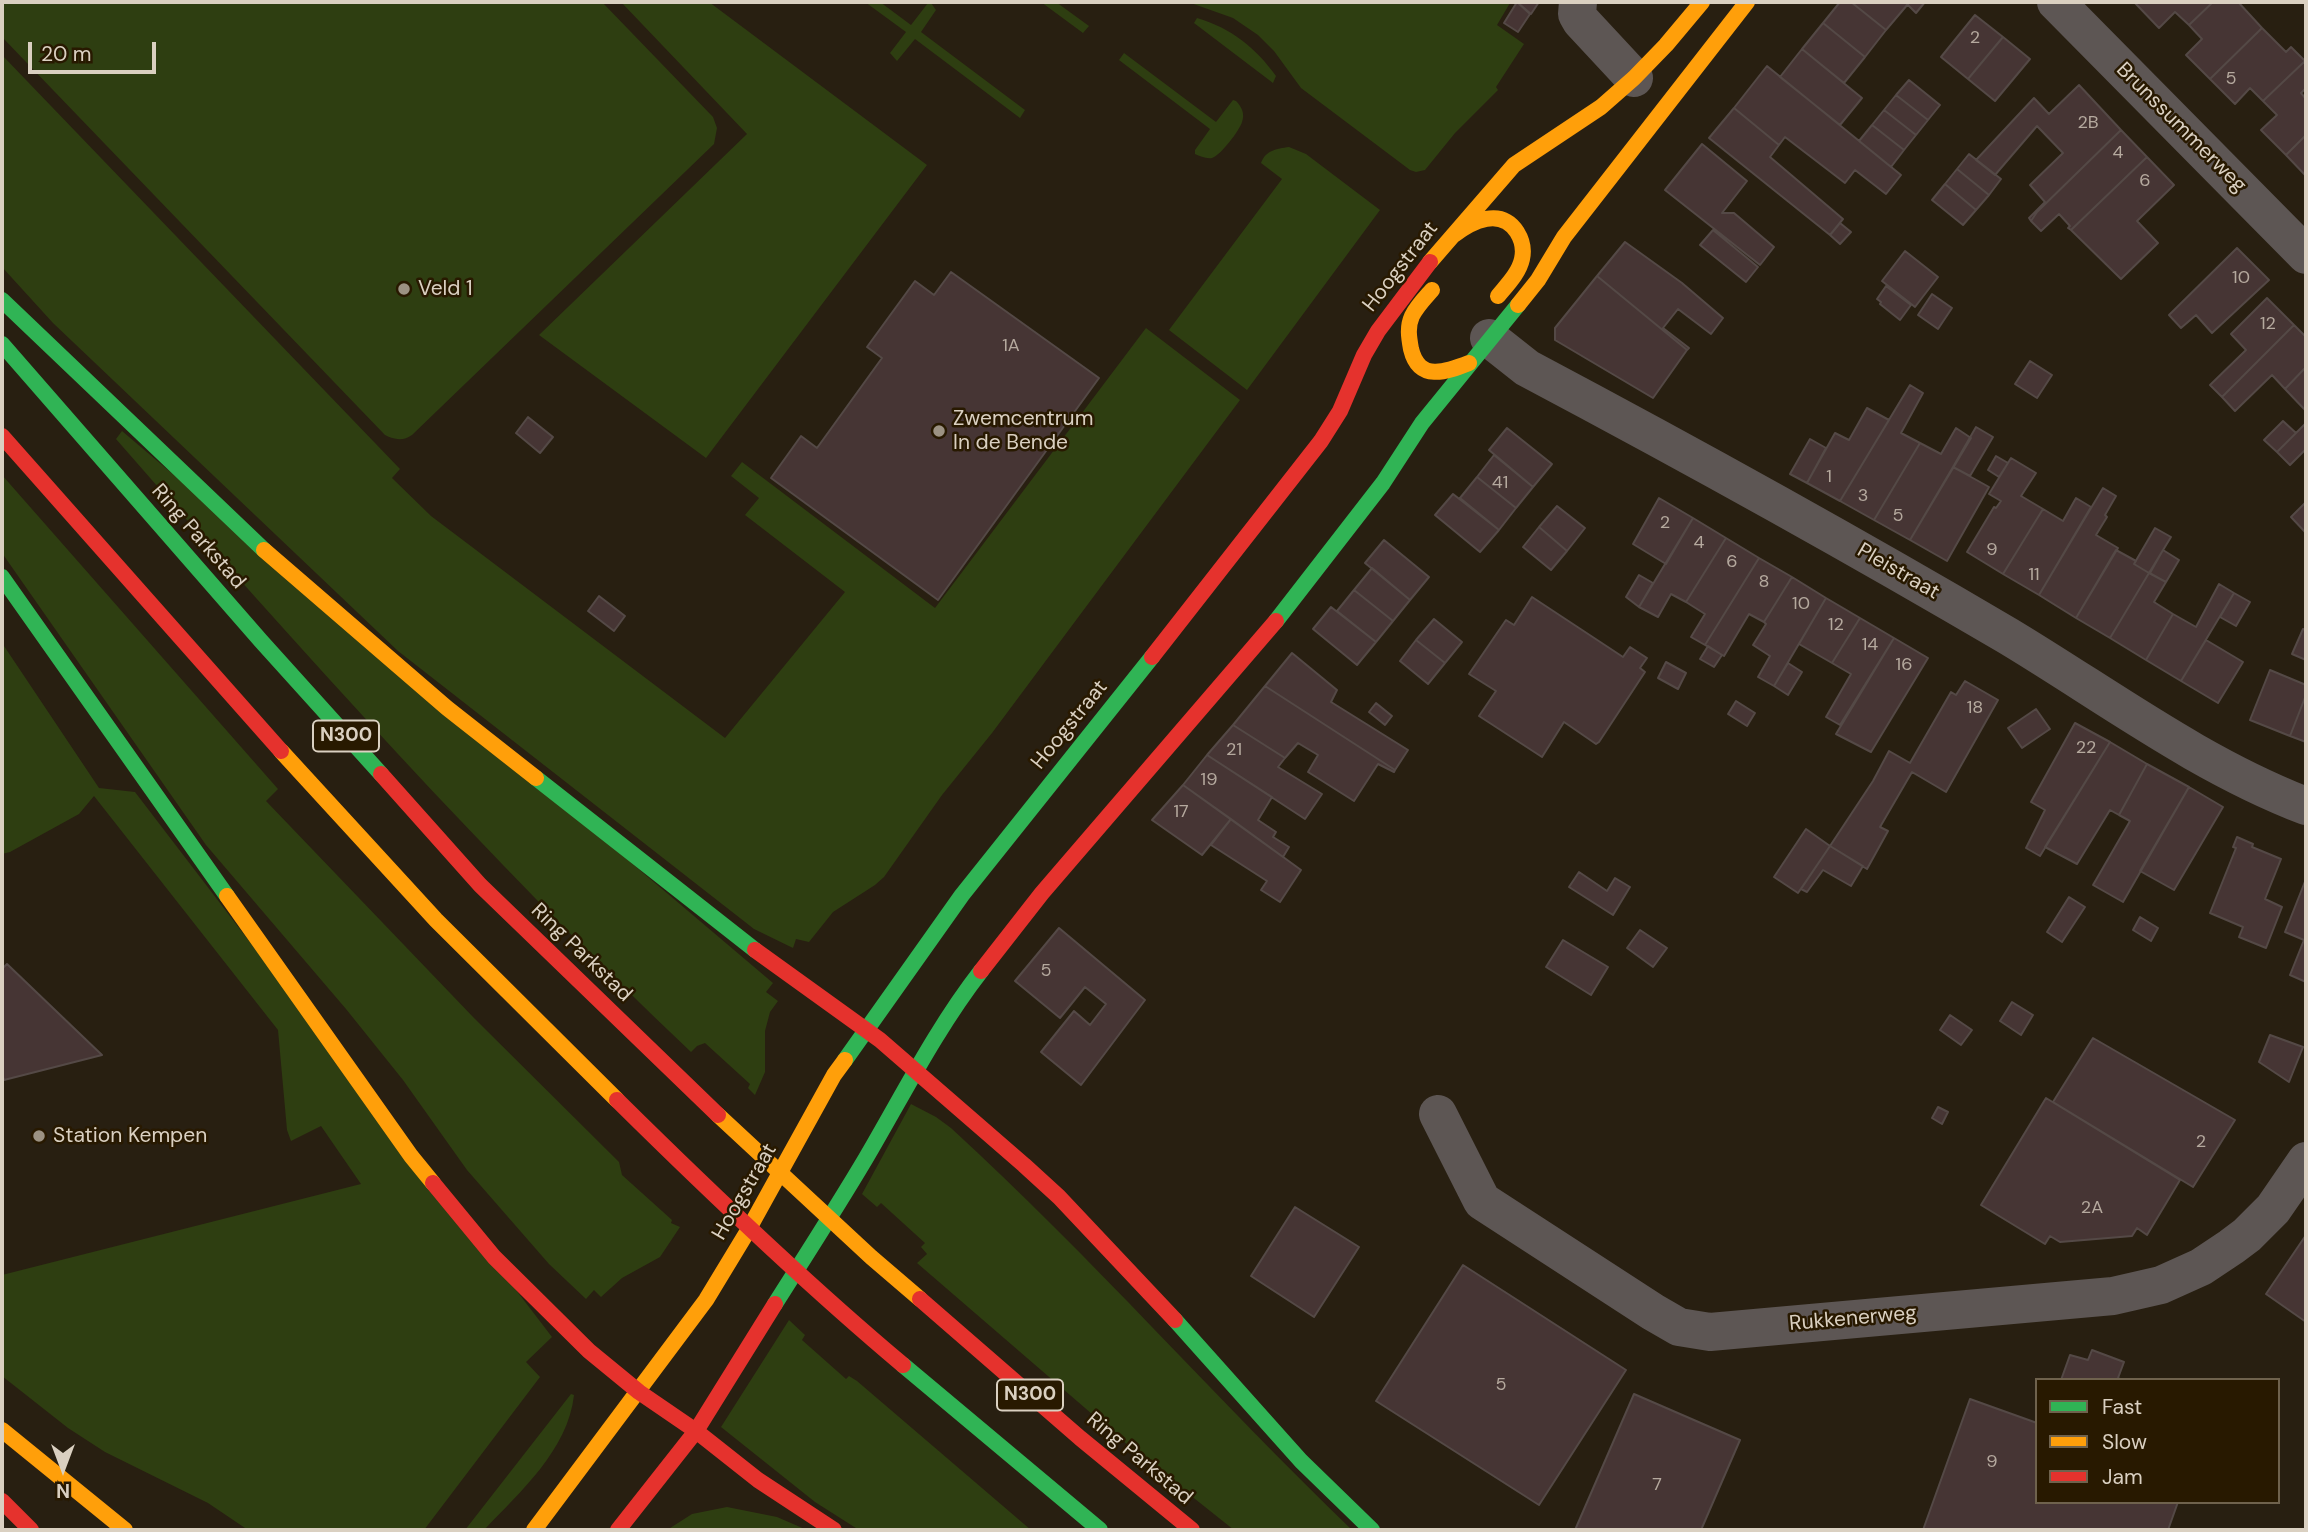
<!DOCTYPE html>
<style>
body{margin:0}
#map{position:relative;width:2308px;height:1532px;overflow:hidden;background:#281f11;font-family:"DM Sans",sans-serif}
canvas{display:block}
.frame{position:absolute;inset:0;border:4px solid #dad0c1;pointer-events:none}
.legend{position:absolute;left:2035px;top:1378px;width:245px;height:126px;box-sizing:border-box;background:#281900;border:2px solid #6f624d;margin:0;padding:9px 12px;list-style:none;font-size:21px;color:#dad0c1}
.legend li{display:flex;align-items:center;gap:14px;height:35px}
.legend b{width:35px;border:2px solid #6f624d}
.north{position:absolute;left:28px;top:1434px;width:70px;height:70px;-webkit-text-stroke:5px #281900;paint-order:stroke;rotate:180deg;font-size:19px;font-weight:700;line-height:28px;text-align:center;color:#dad0c1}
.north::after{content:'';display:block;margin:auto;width:24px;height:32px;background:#dad0c1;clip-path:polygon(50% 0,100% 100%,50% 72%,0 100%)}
.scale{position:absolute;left:28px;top:42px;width:128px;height:32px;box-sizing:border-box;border:4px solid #dad0c1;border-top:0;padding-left:9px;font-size:21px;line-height:24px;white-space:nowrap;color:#dad0c1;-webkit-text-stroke:5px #281900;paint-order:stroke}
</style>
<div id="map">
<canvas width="2308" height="1532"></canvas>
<div class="frame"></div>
<ul class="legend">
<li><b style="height:9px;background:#30b455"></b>Fast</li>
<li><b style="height:9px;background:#ff9f0a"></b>Slow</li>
<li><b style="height:9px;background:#e5322d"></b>Jam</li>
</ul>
<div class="north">N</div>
<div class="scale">20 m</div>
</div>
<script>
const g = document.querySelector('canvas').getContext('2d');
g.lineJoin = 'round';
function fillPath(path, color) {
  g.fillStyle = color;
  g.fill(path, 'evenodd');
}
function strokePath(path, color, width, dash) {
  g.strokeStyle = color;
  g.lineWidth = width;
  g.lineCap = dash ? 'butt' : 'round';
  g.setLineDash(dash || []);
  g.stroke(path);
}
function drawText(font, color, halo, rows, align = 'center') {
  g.font = font + ' "DM Sans",sans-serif';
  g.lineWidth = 5;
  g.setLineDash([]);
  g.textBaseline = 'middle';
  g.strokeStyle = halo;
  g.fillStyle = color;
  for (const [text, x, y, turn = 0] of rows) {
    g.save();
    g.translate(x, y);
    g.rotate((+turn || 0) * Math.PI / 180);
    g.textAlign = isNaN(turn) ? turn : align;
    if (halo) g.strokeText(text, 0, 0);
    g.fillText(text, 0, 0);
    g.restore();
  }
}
const green = new Path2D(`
 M 2,2 L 602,2 L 713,117 L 717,128 L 714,144 L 412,435 C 404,441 394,440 385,435 L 2,37 Z
 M 621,2 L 709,2 L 927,165 L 706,458 L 539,335 L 747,134 Z
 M 865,2 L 880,2 L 911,25 L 928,3 L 931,3 L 936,10 L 921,32 L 1025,110 L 1020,118 L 915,39 L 897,61 L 890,53 L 906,32 Z
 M 1041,2 L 1056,2 L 1089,26 L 1083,33 Z
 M 1188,2 L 1509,2 L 1510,3 L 1497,25 L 1524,44 L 1496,87 L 1498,90 L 1455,133 L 1425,170 L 1416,172 L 1410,170 L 1301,88 L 1274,51 L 1258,35 L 1233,18 Z
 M 1197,18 C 1231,28 1256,48 1276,76 L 1273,83 L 1194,23 Z
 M 1124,53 L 1216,122 L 1233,100 L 1236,101 C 1242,107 1245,114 1242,122 C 1240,130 1220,156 1212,158 C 1206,159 1200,156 1195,154 L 1195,150 L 1210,129 L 1119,60 Z
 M 2,55 L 400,469 L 392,478 L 431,516 L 725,738 L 845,592 L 745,515 L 759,498 L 731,476 L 742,462 L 935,608 L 1146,328 L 1240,400 L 992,733 L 942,795 L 884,877 L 875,885 L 833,912 L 809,942 L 796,939 L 793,948 L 754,929 L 398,651 L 53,323 L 2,267 Z
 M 1289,147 L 1306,154 L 1380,210 L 1247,390 L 1169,330 L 1282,179 L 1261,163 C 1266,150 1276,149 1289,147 Z
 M 122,431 L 773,983 L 766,992 L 778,1001 L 770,1012 L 765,1031 L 765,1072 L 755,1095 L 748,1088 L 750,1084 L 705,1043 L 697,1046 L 691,1052 C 488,859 300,650 116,439 Z
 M 2,475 L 278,789 L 266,801 L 474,1018 L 619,1162 L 622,1175 L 672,1220 L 671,1223 L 680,1227 L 660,1257 L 622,1278 L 601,1297 L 594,1290 L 586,1299 L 549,1264 L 467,1170 L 403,1080 L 346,1009 L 206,845 L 2,553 Z
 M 2,643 L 99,788 L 135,792 L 552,1337 L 526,1362 L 540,1377 L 424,1530 L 248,1530 L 208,1503 L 105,1452 L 68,1428 L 2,1376 L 2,1275 L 361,1184 L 321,1126 L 291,1141 L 287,1130 L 278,1030 L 94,796 L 79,814 L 10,852 L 2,854 Z
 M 911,1104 L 936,1117 L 951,1128 C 1091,1256 1216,1399 1352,1530 L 1234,1530 L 1136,1452 L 917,1263 L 927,1254 L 921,1247 L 925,1243 L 881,1203 L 877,1207 L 862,1194 Z
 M 789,1320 L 805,1335 L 802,1340 L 846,1379 L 849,1376 L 857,1381 L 1031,1530 L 859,1530 L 815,1502 L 721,1427 Z
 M 571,1394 L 574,1395 C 568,1450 520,1492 484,1530 L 465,1530 Z
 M 727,1507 L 777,1517 L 807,1530 L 667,1530 L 692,1514 Z`);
const building = new Path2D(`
 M 1517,2 L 1530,14 L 1518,32 L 1504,23 Z
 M 1517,2 L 1539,2 L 1531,14 Z
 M 1840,2 L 1851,2 L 1886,30 L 1865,57 L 1823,23 Z
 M 1851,2 L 1905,2 L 1908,4 L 1886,30 Z
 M 1905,2 L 1925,2 L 1916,13 Z
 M 2137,2 L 2213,2 L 2189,25 L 2175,12 L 2159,28 L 2135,3 Z
 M 2213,2 L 2240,2 L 2239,3 L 2262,28 L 2210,79 L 2186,55 L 2202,39 L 2189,25 Z
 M 1975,15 L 2003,37 L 1968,79 L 1941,57 Z
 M 1823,23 L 1865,57 L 1844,83 L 1802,49 Z
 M 2262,28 L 2286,52 L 2291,47 L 2305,61 L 2263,101 L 2250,88 L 2235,104 L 2210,79 Z
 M 2003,37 L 2030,59 L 1995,101 L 1968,79 Z
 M 1802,49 L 1862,98 L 1840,125 L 1780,77 Z
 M 2305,61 L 2306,88 L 2301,93 L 2306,99 L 2306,135 L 2286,155 L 2261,130 L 2277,115 L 2263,101 Z
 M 1767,66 L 1901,175 L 1886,194 L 1855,170 L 1845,183 L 1785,137 L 1779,145 L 1734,108 Z
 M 1909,80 L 1940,105 L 1928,120 L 1896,95 Z
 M 2079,85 L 2121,130 L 2037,212 L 2031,221 L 2029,218 L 2045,202 L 2030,185 L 2063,153 L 2037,126 L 1995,175 L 1976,160 L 2034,98 L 2049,114 Z
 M 1896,95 L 1928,120 L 1916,135 L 1884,110 Z
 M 1734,108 L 1779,145 L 1770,157 L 1843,219 L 1830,235 L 1709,138 Z
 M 1884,110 L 1916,135 L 1904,150 L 1872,125 Z
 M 1872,125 L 1904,150 L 1891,167 L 1859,141 Z
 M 2121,130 L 2147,157 L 2071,230 L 2068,228 L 2070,226 L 2059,214 L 2041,231 L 2031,221 L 2037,212 Z
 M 2306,135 L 2306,176 L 2286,155 Z
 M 1702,144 L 1747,181 L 1722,213 L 1734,213 L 1774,247 L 1760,265 L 1665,190 Z
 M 1969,154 L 2001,179 L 1989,195 L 1957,169 Z
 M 2147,157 L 2174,185 L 2137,221 L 2158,243 L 2121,279 L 2071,230 Z
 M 1957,169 L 1989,195 L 1976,210 L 1945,184 Z
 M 1945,184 L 1976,210 L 1963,225 L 1932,200 Z
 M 1840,223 L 1851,232 L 1840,244 L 1830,235 Z
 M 1713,230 L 1758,267 L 1746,282 L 1700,245 Z
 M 1625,242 L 1682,283 L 1723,318 L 1711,334 L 1678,309 L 1663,328 L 1689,348 L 1687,350 L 1597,276 Z
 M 2237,248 L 2269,280 L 2212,333 L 2196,315 L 2181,328 L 2169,315 Z
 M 1905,251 L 1938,277 L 1915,307 L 1882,281 Z
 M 951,272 L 1099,378 L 938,600 L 771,478 L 801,436 L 817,448 L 882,358 L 867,347 L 915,281 L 934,295 Z
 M 1597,276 L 1687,350 L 1653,398 L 1555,340 L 1555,328 Z
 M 1886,286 L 1911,305 L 1900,320 L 1880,304 L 1881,302 L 1877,299 Z
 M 1932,294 L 1952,308 L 1938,329 L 1918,315 Z
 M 2267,298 L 2294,325 L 2222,397 L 2210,385 L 2246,350 L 2231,334 Z
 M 2294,325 L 2306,337 L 2306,367 L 2285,389 L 2272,375 L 2235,411 L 2222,397 Z
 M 2030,361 L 2052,375 L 2037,398 L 2015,384 Z
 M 2306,367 L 2306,411 L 2285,389 Z
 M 1910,385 L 1923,393 L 1901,433 L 1920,443 L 1874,520 L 1840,501 Z
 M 1867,408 L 1889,420 L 1840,501 L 1807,483 L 1835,433 L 1849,440 Z
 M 528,417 L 553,437 L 540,453 L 516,433 Z
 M 2283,421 L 2296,433 L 2277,452 L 2264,440 Z
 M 2306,423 L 2306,449 L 2290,465 L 2277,452 Z
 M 1976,427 L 1993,437 L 1970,476 L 1953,467 Z
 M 1507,428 L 1552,464 L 1533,487 L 1489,450 Z
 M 1956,428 L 1971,438 L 1910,540 L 1874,520 L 1920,443 L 1941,454 Z
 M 1810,439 L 1826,448 L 1807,483 L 1790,474 Z
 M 1494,455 L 1533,487 L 1516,508 L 1477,477 Z
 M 1996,456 L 2008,463 L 1999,477 L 1988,470 Z
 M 2011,458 L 2036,473 L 2021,496 L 2043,509 L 2003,574 L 1967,552 L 1994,507 L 1996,508 L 2001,501 L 1989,494 Z
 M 1953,467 L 1989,487 L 1947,561 L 1910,540 Z
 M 1477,477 L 1516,508 L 1499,530 L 1460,498 Z
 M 2103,488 L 2116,496 L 2105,515 L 2107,517 L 2096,535 L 2118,548 L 2076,618 L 2039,595 Z
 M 1453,494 L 1499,530 L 1480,552 L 1435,515 Z
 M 1659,498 L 1693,518 L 1666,564 L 1633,544 Z
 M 2076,498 L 2091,507 L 2039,595 L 2003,574 L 2043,509 L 2063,521 Z
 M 2306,502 L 2306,531 L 2305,532 L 2291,517 Z
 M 1557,506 L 1585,528 L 1567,551 L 1539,527 Z
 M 1693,518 L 1726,538 L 1686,602 L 1671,594 L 1658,617 L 1639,607 Z
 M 1539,527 L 1567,551 L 1551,570 L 1523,547 Z
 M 2155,528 L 2171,537 L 2149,573 L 2134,564 Z
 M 1726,538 L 1759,558 L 1705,645 L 1691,637 L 1705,614 L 1686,602 Z
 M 1384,540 L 1429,577 L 1410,600 L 1365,563 Z
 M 2116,550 L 2136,561 L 2134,564 L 2149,573 L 2110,638 L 2076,618 Z
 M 2163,550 L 2179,560 L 2166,582 L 2150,573 Z
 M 1759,558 L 1792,577 L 1764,622 L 1749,614 L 1724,656 L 1705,645 Z
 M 1372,568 L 1410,600 L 1393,621 L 1354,590 Z
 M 2149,573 L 2166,582 L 2154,602 L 2173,614 L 2146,660 L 2110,638 Z
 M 1639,575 L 1653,583 L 1639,607 L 1626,597 Z
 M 1792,577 L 1826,598 L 1774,686 L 1758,677 L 1770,656 L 1753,645 L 1766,624 L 1764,622 Z
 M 2219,584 L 2234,593 L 2181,681 L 2146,660 L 2173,614 L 2196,627 Z
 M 1354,590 L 1393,621 L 1376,642 L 1337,611 Z
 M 2234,593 L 2250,602 L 2236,626 L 2220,617 Z
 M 599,596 L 625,616 L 614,631 L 588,611 Z
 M 1532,597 L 1623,657 L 1630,647 L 1647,658 L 1640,668 L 1645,672 L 1599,742 L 1596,744 L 1564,722 L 1542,757 L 1479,716 L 1496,691 L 1469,674 L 1506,620 L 1514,625 Z
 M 1826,598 L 1860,618 L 1832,663 L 1799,644 Z
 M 1331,607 L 1376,642 L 1357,665 L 1313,629 Z
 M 1860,618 L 1894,638 L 1840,725 L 1826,717 L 1851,674 L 1832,663 Z
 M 1434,619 L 1462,642 L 1445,663 L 1416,640 Z
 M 2303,629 L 2306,630 L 2306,660 L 2292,654 Z
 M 1894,638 L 1928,658 L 1871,752 L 1836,734 Z
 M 1416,640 L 1445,663 L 1428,684 L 1400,661 Z
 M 2206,640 L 2243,662 L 2218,703 L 2181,681 Z
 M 1708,646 L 1722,655 L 1714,667 L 1700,659 Z
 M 1292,653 L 1337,690 L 1331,702 L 1408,750 L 1395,770 L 1265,686 Z
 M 1666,662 L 1686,673 L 1678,689 L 1658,678 Z
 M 1788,663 L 1802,672 L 1788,695 L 1774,686 Z
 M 2270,670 L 2306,685 L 2306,695 L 2290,736 L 2250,720 Z
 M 1965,681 L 1998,700 L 1946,792 L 1912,772 L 1880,827 L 1888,831 L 1867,869 L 1830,846 L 1873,781 L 1889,751 L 1910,763 L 1951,692 L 1956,695 Z
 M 1265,686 L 1395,770 L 1394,772 L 1378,764 L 1354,801 L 1308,772 L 1318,755 L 1298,743 L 1285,758 L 1233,725 Z
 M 2306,695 L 2306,742 L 2290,736 Z
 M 1736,701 L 1755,713 L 1747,726 L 1728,714 Z
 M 1376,703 L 1392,716 L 1385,725 L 1369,712 Z
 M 2036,709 L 2050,729 L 2022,748 L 2008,728 Z
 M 2075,723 L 2110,742 L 2040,856 L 2026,848 L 2045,810 L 2031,802 Z
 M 1233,725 L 1285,758 L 1278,767 L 1322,794 L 1305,819 L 1207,755 Z
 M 2110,742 L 2147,764 L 2119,815 L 2110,810 L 2077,864 L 2045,847 Z
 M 1207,755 L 1272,797 L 1258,820 L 1276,832 L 1273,837 L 1289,847 L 1283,857 L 1183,785 Z
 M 2147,764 L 2189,787 L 2123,902 L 2093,885 L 2130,821 L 2119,815 Z
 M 1183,785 L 1231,819 L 1202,855 L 1152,820 Z
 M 2189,787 L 2223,807 L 2174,890 L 2140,871 Z
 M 1231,819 L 1301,870 L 1280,902 L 1261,890 L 1267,881 L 1211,845 Z
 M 1806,829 L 1830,846 L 1798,893 L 1774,877 Z
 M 2237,837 L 2253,844 L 2252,847 L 2281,859 L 2265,899 L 2282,907 L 2266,948 L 2239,937 L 2243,927 L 2210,913 L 2236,848 L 2233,847 Z
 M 1830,846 L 1863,866 L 1851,886 L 1823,870 L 1807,892 L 1801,889 Z
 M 1579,872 L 1607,891 L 1615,878 L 1630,887 L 1613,915 L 1569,887 Z
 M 2306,879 L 2306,982 L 2290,975 L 2304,940 L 2285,932 Z
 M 2069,897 L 2085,907 L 2062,942 L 2047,932 Z
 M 2140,917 L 2158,928 L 2151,941 L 2133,930 Z
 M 1059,928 L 1145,1000 L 1081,1085 L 1041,1052 L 1074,1011 L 1090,1025 L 1106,1004 L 1085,987 L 1060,1018 L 1015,981 Z
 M 1640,930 L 1667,948 L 1653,967 L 1627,948 Z
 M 1563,940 L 1608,967 L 1591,995 L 1546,967 Z
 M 7,964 L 102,1055 L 4,1080 L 2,1074 L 2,969 Z
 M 2012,1002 L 2033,1015 L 2021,1035 L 2000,1021 Z
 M 1950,1015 L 1972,1030 L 1961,1045 L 1940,1030 Z
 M 2270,1035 L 2303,1047 L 2289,1082 L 2259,1062 Z
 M 2093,1038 L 2235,1120 L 2193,1187 L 2053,1102 Z
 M 2046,1098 L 2180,1180 L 2147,1235 L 2137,1228 L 2132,1236 L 2060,1242 L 2050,1236 L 2045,1244 L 1981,1205 Z
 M 1938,1107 L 1948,1112 L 1942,1124 L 1932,1118 Z
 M 1295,1207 L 1359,1247 L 1314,1317 L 1251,1276 Z
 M 2306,1235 L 2306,1322 L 2266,1294 Z
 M 1463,1265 L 1626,1370 L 1539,1505 L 1376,1401 Z
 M 2092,1350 L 2124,1362 L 2118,1378 L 2122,1380 L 2061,1380 L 2070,1355 L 2088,1360 Z
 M 1634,1394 L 1740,1440 L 1701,1530 L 1575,1530 Z
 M 1970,1399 L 2037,1423 L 2037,1502 L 2178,1502 L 2168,1530 L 1923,1530 Z`);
const street = new Path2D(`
 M 1578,2 L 1577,14 L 1581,21 L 1634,78
 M 2056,2 L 2306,255
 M 1489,338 L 1527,368 C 1689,454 1850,543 2008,636 C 2106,695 2199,765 2306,806
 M 1438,1114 L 1482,1201 L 1653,1312 L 1679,1327 L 1710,1332 L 2113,1296 L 2161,1285 L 2201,1267 L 2231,1247 L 2247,1235 L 2273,1209 L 2306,1161`);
const fast = new Path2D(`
 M 2,300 L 264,550
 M 2,344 L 261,641 L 381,774
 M 2,577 L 227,896
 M 1276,621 L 1383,483 L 1422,423 L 1518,305
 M 536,778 L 755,950
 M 845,1060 L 962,895 L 1152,657
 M 775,1304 C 806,1255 837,1207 866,1158 C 903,1095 936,1029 981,971
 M 1175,1320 L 1301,1461 L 1372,1530
 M 903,1365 L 1100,1530`);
const slow = new Path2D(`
 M 1454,235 C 1472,221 1501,207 1517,232 C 1522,240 1524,250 1522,259 C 1519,273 1507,285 1498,296
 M 1430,262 L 1514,165 L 1601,107 L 1634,78 L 1666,45 L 1702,2
 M 1432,290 C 1425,298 1417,306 1412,316 C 1407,327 1409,338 1411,349 C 1419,382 1446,372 1469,363
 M 1518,305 L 1538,280 L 1564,237 L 1747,2
 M 264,550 L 447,708 L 536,778
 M 281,751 L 436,920 L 617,1100
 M 227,896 L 411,1156 L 433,1183
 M 718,1115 L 871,1257 L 920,1299
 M 2,1430 L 125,1530
 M 534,1530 L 706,1300 L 746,1234 L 834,1075 L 845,1060`);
const jam = new Path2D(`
 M 2,436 L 281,751
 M 1152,657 L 1321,441 L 1340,411 L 1364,355 L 1378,331 L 1430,262
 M 381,774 L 480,885 L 718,1115
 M 755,950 L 880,1040 L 1024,1165 L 1059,1197 L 1175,1320
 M 981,971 L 1042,893 L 1276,621
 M 617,1100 C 709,1191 803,1281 903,1365
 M 433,1183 L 494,1257 L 589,1351 L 639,1392 L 696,1431 L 758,1480 L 834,1530
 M 920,1299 L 1080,1438 L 1192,1530
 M 2,1501 L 31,1530
 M 618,1530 L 696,1431 L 775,1304`);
const markers = [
 [404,289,7,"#9c9283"],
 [939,431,7,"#9c9283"],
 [39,1136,7,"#9c9283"]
];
const numberNames = [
 ["2",1975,38],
 ["5",2231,79],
 ["2B",2088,123],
 ["4",2118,153],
 ["6",2145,181],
 ["10",2241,278],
 ["12",2268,324],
 ["1A",1011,346],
 ["1",1829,477],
 ["41",1500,483],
 ["3",1863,496],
 ["5",1898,516],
 ["2",1665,523],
 ["4",1699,543],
 ["9",1992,550],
 ["6",1732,562],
 ["11",2034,575],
 ["8",1764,582],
 ["10",1801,604],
 ["12",1836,625],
 ["14",1870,645],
 ["16",1904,665],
 ["18",1975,708],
 ["22",2086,748],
 ["21",1234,750],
 ["19",1209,780],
 ["17",1181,812],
 ["5",1046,971],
 ["2",2201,1142],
 ["2A",2092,1208],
 ["5",1501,1385],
 ["9",1992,1462],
 ["7",1657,1485]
];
const shields = [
 [346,736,66],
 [1030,1395,66]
];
const shieldNames = [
 ["N300",346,736],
 ["N300",1030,1395]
];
const streetNames = [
 ["Brunssummerweg",2181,128,45],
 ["Hoogstraat",1401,267,-52],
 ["Ring Parkstad",198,537,49],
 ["Pleistraat",1898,572,30],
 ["Hoogstraat",1070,725,-51],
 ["Ring Parkstad",581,953,44],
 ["Hoogstraat",745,1192,-60],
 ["Rukkenerweg",1853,1319,-5],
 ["Ring Parkstad",1139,1459,40]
];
const poiNames = [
 ["Veld 1",418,289],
 ["Zwemcentrum",953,419],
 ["In de Bende",953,443],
 ["Station Kempen",53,1136]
];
fillPath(green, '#2e3e11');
fillPath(building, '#463534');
strokePath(building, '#544946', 2);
strokePath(street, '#5d5654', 38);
strokePath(fast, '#30b455', 16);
strokePath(slow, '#ff9f0a', 16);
strokePath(jam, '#e5322d', 16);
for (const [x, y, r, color] of markers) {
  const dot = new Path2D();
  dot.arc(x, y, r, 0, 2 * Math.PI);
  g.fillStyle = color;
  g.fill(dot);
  strokePath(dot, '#281900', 2.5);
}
drawText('18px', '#b5a99e', null, numberNames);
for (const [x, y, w] of shields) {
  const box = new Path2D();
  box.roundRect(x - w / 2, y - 15.5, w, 31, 5);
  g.fillStyle = '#281900';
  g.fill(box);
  strokePath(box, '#dad0c1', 2);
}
drawText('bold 19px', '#dad0c1', null, shieldNames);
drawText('21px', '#dad0c1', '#281900', streetNames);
drawText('21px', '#dad0c1', '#281900', poiNames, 'left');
</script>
